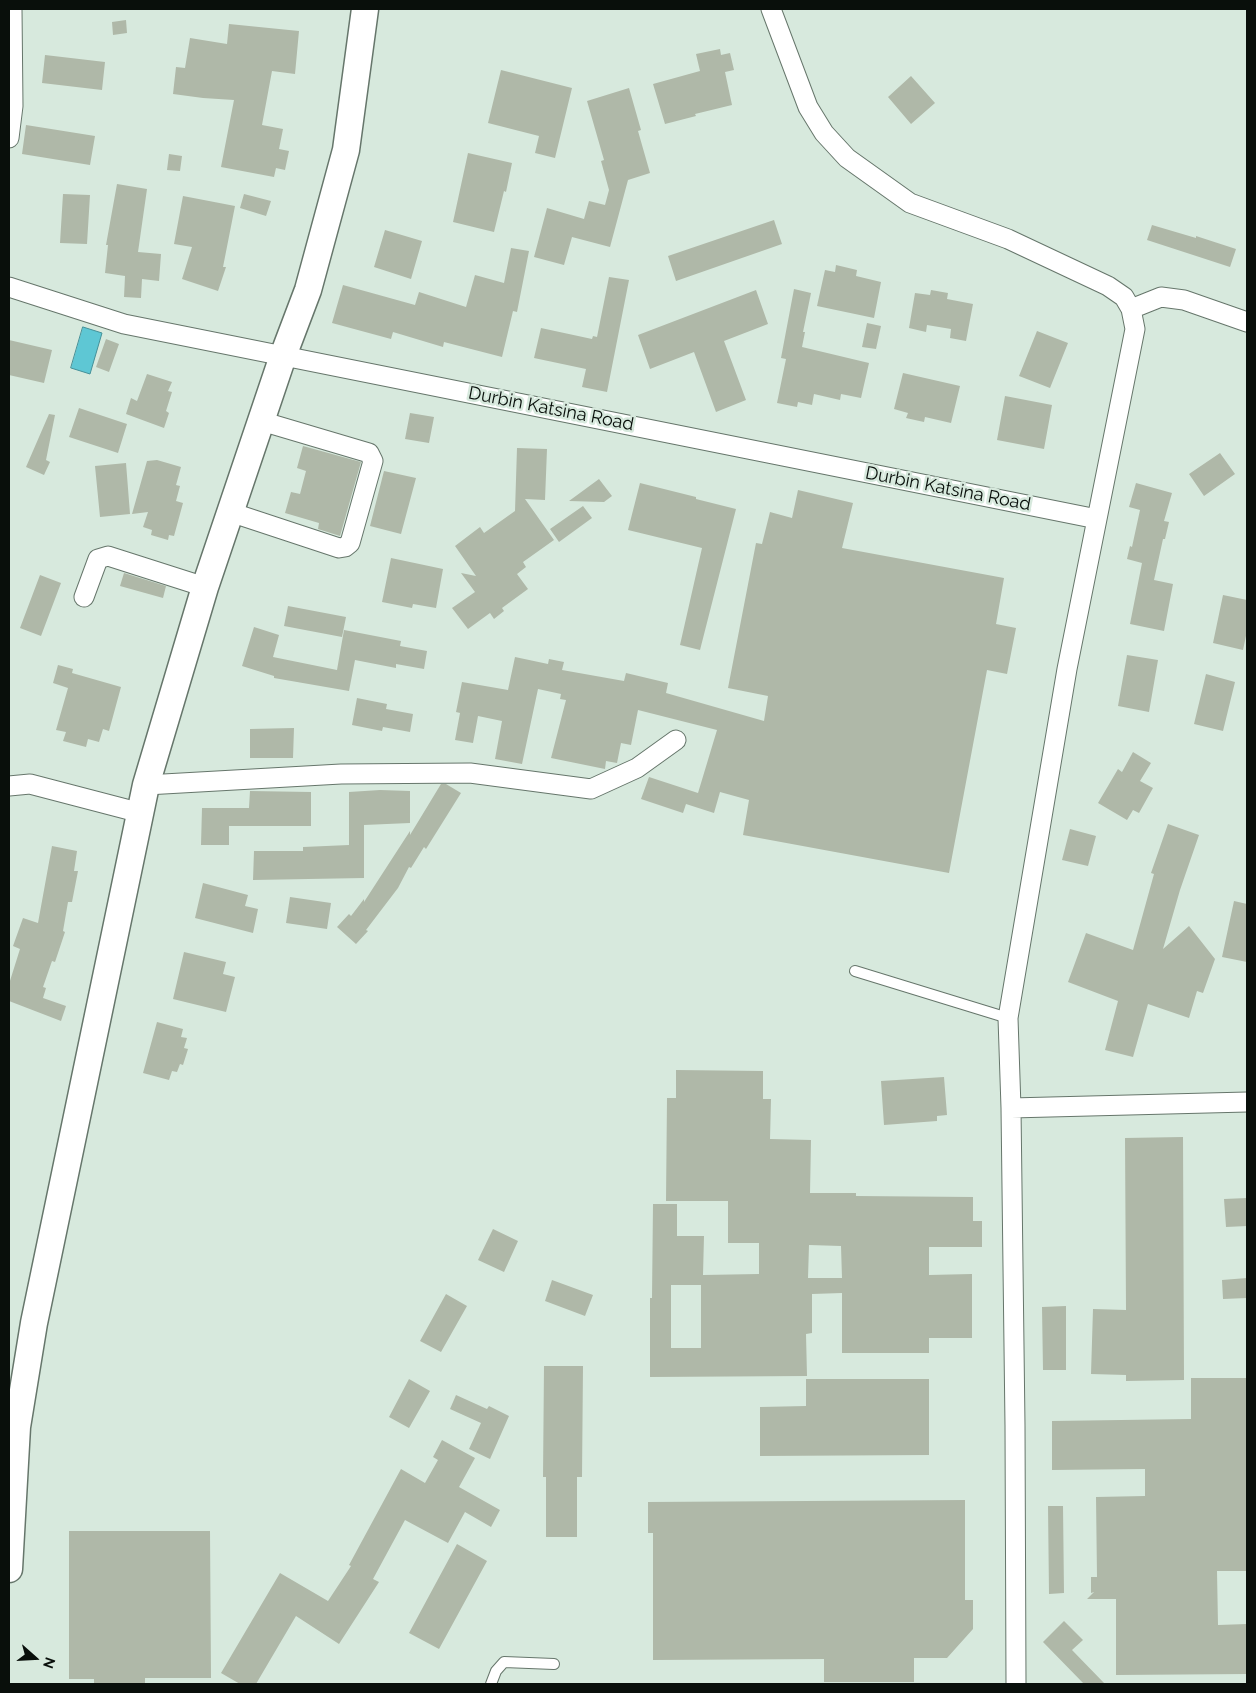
<!DOCTYPE html>
<style>
body{margin:0}
#map{position:relative;width:1256px;height:1693px;overflow:hidden;background:#d7e9dd;font-family:Raleway,sans-serif}
canvas{display:block}
.frame{position:absolute;inset:0;border:10px solid #090f0b;pointer-events:none}
.north{position:absolute;left:10px;top:1633px;width:50px;height:50px;-webkit-text-stroke:4px #d7e9dd;paint-order:stroke;rotate:109deg;font-size:14px;font-weight:700;line-height:20px;text-align:center;color:#090f0b}
.north::after{content:'';display:block;margin:auto;width:18px;height:22px;background:#090f0b;clip-path:polygon(50% 0,100% 100%,50% 72%,0 100%)}
</style>
<div id="map">
<canvas width="1256" height="1693"></canvas>
<div class="frame"></div>
<div class="north">N</div>
</div>
<script>
const g = document.querySelector('canvas').getContext('2d');
g.lineJoin = 'round';
function fillPath(path, color) {
  g.fillStyle = color;
  g.fill(path, 'evenodd');
}
function strokePath(path, color, width, dash) {
  g.strokeStyle = color;
  g.lineWidth = width;
  g.lineCap = dash ? 'butt' : 'round';
  g.setLineDash(dash || []);
  g.stroke(path);
}
function drawText(font, color, halo, rows, align = 'center') {
  g.font = font + ' Raleway,sans-serif';
  g.lineWidth = 5;
  g.setLineDash([]);
  g.textBaseline = 'middle';
  g.strokeStyle = halo;
  g.fillStyle = color;
  for (const [text, x, y, turn = 0] of rows) {
    g.save();
    g.translate(x, y);
    g.rotate((+turn || 0) * Math.PI / 180);
    g.textAlign = isNaN(turn) ? turn : align;
    if (halo) g.strokeText(text, 0, 0);
    g.fillText(text, 0, 0);
    g.restore();
  }
}
const water = new Path2D(`
 M 83,327 L 102,333 L 90,374 L 71,368 Z`);
const building = new Path2D(`
 M 126,20 L 127,33 L 113,35 L 112,22 Z
 M 229,24 L 299,31 L 295,74 L 272,71 L 262,125 L 283,129 L 279,149 L 289,151 L 285,170 L 276,168 L 274,177 L 221,167 L 234,100 L 203,98 L 173,94 L 176,67 L 185,68 L 190,38 L 227,44 Z
 M 720,49 L 721,55 L 730,53 L 734,70 L 725,72 L 732,105 L 695,114 L 696,116 L 665,124 L 653,84 L 700,71 L 696,54 Z
 M 45,55 L 105,62 L 102,90 L 42,83 Z
 M 501,70 L 572,88 L 555,158 L 535,153 L 539,136 L 488,123 Z
 M 911,76 L 935,103 L 911,124 L 888,97 Z
 M 629,88 L 641,130 L 638,131 L 650,173 L 628,180 L 610,247 L 572,237 L 564,265 L 534,257 L 547,208 L 584,219 L 589,201 L 605,205 L 609,190 L 601,161 L 604,160 L 587,101 Z
 M 26,125 L 95,136 L 90,165 L 22,154 Z
 M 468,153 L 512,163 L 506,192 L 504,191 L 494,232 L 453,222 Z
 M 169,154 L 182,156 L 180,171 L 167,170 Z
 M 117,184 L 147,189 L 138,252 L 161,254 L 159,281 L 142,279 L 141,298 L 124,297 L 125,276 L 105,273 L 108,245 L 106,245 Z
 M 63,194 L 90,195 L 87,244 L 60,243 Z
 M 244,194 L 271,201 L 266,216 L 240,208 Z
 M 183,196 L 235,206 L 223,267 L 226,267 L 218,291 L 182,279 L 192,247 L 174,244 Z
 M 774,220 L 782,244 L 676,281 L 668,256 Z
 M 1152,225 L 1196,238 L 1196,236 L 1236,249 L 1230,267 L 1147,240 Z
 M 385,230 L 422,241 L 411,279 L 374,267 Z
 M 511,248 L 529,251 L 517,312 L 513,311 L 502,357 L 444,342 L 443,347 L 393,332 L 391,339 L 332,323 L 343,285 L 415,305 L 419,292 L 466,307 L 475,275 L 504,283 Z
 M 836,265 L 857,270 L 856,276 L 881,282 L 874,318 L 817,306 L 825,270 L 835,272 Z
 M 609,277 L 629,280 L 607,392 L 582,387 L 586,369 L 534,358 L 541,328 L 592,339 L 593,336 L 597,337 Z
 M 794,289 L 811,293 L 803,332 L 805,332 L 802,347 L 869,363 L 861,398 L 841,394 L 840,400 L 814,394 L 812,405 L 798,402 L 797,407 L 777,403 L 786,359 L 781,358 Z
 M 756,290 L 768,324 L 724,341 L 746,400 L 716,412 L 694,352 L 650,369 L 638,335 Z
 M 931,290 L 948,293 L 947,299 L 973,304 L 966,341 L 950,338 L 951,329 L 927,325 L 926,332 L 909,328 L 915,293 L 930,295 Z
 M 867,323 L 881,326 L 876,349 L 862,347 Z
 M 1037,331 L 1068,343 L 1050,388 L 1019,376 Z
 M 106,339 L 119,344 L 109,372 L 96,367 Z
 M 9,340 L 52,350 L 44,383 L 9,375 Z
 M 903,373 L 960,386 L 951,423 L 925,417 L 924,422 L 906,418 L 908,413 L 894,409 Z
 M 147,374 L 172,382 L 168,391 L 172,392 L 166,411 L 169,413 L 164,428 L 126,414 L 131,398 L 137,401 Z
 M 1005,396 L 1052,405 L 1044,449 L 997,440 Z
 M 79,408 L 127,424 L 118,453 L 69,437 Z
 M 410,413 L 434,417 L 429,443 L 405,439 Z
 M 49,414 L 55,415 L 46,460 L 50,462 L 44,475 L 26,467 Z
 M 303,446 L 361,462 L 340,536 L 318,529 L 319,523 L 285,513 L 291,492 L 300,494 L 306,471 L 297,468 Z
 M 517,448 L 547,449 L 545,500 L 525,499 L 554,540 L 523,562 L 526,567 L 517,574 L 528,589 L 502,608 L 504,611 L 494,619 L 490,613 L 468,629 L 452,608 L 475,592 L 461,573 L 476,576 L 455,546 L 480,527 L 484,533 L 515,511 Z
 M 1220,453 L 1235,474 L 1204,496 L 1189,474 Z
 M 157,460 L 181,467 L 176,485 L 180,486 L 176,501 L 183,503 L 174,536 L 169,535 L 168,540 L 151,535 L 152,530 L 143,527 L 148,512 L 132,514 L 147,461 Z
 M 126,463 L 130,514 L 100,517 L 95,466 Z
 M 384,471 L 416,478 L 401,534 L 370,526 Z
 M 599,479 L 612,496 L 604,502 L 569,501 Z
 M 640,483 L 696,497 L 696,499 L 736,509 L 700,650 L 680,645 L 702,548 L 628,530 Z
 M 1136,483 L 1172,493 L 1164,521 L 1169,522 L 1165,539 L 1163,539 L 1154,580 L 1173,584 L 1164,631 L 1130,624 L 1142,563 L 1127,559 L 1130,546 L 1132,547 L 1140,510 L 1129,507 Z
 M 798,490 L 853,503 L 842,548 L 1004,578 L 996,624 L 1016,628 L 1007,674 L 987,670 L 949,873 L 743,835 L 749,800 L 720,792 L 714,813 L 686,804 L 683,813 L 641,799 L 649,777 L 698,793 L 717,730 L 638,710 L 631,745 L 621,743 L 617,763 L 606,761 L 605,769 L 551,758 L 566,700 L 560,699 L 561,694 L 538,689 L 522,764 L 495,759 L 502,721 L 478,716 L 473,743 L 455,740 L 460,713 L 456,712 L 462,682 L 508,690 L 515,657 L 548,664 L 549,659 L 564,662 L 562,670 L 624,681 L 626,673 L 668,683 L 666,693 L 764,721 L 768,696 L 728,688 L 756,543 L 762,544 L 770,512 L 792,518 Z
 M 583,506 L 592,518 L 559,542 L 550,529 Z
 M 391,558 L 443,569 L 436,608 L 413,604 L 412,608 L 382,602 Z
 M 124,573 L 166,586 L 163,598 L 120,586 Z
 M 40,575 L 61,583 L 41,636 L 20,628 Z
 M 1223,595 L 1247,600 L 1247,631 L 1243,650 L 1213,643 Z
 M 288,606 L 346,617 L 342,637 L 284,626 Z
 M 254,627 L 279,635 L 273,657 L 337,670 L 344,630 L 401,641 L 400,646 L 427,651 L 424,669 L 396,664 L 396,668 L 355,660 L 349,691 L 274,678 L 274,676 L 242,666 Z
 M 1127,655 L 1158,660 L 1149,712 L 1118,706 Z
 M 58,665 L 73,669 L 72,673 L 121,687 L 109,731 L 103,729 L 99,742 L 88,739 L 86,747 L 63,741 L 66,732 L 56,730 L 68,688 L 53,683 Z
 M 1206,674 L 1235,682 L 1223,731 L 1194,724 Z
 M 357,698 L 387,704 L 386,709 L 413,714 L 410,732 L 383,727 L 382,731 L 352,725 Z
 M 294,728 L 293,758 L 250,758 L 250,729 Z
 M 1133,752 L 1151,763 L 1140,781 L 1153,788 L 1139,813 L 1133,810 L 1127,820 L 1098,803 L 1118,769 L 1122,772 Z
 M 441,784 L 446,784 L 461,793 L 426,849 L 424,847 L 411,868 L 409,867 L 398,888 L 366,930 L 368,931 L 356,944 L 337,927 L 349,914 L 351,916 L 364,899 L 364,902 L 410,831 L 410,835 Z
 M 380,790 L 410,791 L 410,823 L 364,825 L 364,878 L 253,880 L 254,851 L 303,851 L 303,847 L 349,845 L 349,792 Z
 M 250,791 L 311,792 L 311,826 L 229,826 L 229,845 L 201,845 L 202,808 L 249,808 Z
 M 1168,824 L 1199,835 L 1180,890 L 1163,949 L 1189,926 L 1215,959 L 1203,993 L 1197,991 L 1189,1018 L 1148,1004 L 1133,1057 L 1105,1050 L 1118,1001 L 1068,982 L 1086,933 L 1133,950 L 1154,874 L 1151,873 Z
 M 1070,829 L 1096,836 L 1088,866 L 1062,860 Z
 M 52,846 L 77,851 L 74,871 L 78,871 L 72,902 L 68,902 L 63,931 L 65,932 L 55,962 L 52,961 L 43,987 L 46,988 L 43,998 L 66,1006 L 61,1021 L 9,1001 L 9,984 L 20,949 L 13,946 L 23,918 L 38,923 Z
 M 203,883 L 248,895 L 245,906 L 258,909 L 253,933 L 195,918 Z
 M 290,897 L 331,903 L 327,929 L 286,923 Z
 M 1234,901 L 1247,904 L 1247,962 L 1222,957 Z
 M 184,952 L 226,962 L 223,974 L 235,977 L 226,1012 L 173,999 Z
 M 157,1022 L 183,1029 L 181,1037 L 187,1038 L 184,1048 L 188,1049 L 183,1065 L 180,1064 L 177,1072 L 172,1071 L 169,1080 L 143,1073 Z
 M 676,1070 L 763,1071 L 763,1099 L 771,1099 L 770,1139 L 811,1140 L 810,1193 L 856,1193 L 856,1196 L 973,1197 L 973,1221 L 982,1221 L 982,1247 L 929,1247 L 929,1275 L 972,1274 L 972,1338 L 929,1338 L 929,1353 L 842,1353 L 842,1293 L 812,1294 L 812,1333 L 806,1334 L 807,1376 L 650,1377 L 650,1298 L 652,1298 L 653,1204 L 677,1204 L 677,1236 L 704,1236 L 703,1275 L 759,1274 L 759,1243 L 728,1243 L 728,1201 L 666,1201 L 667,1098 L 676,1098 ZM 809,1245 L 841,1246 L 842,1278 L 808,1278 ZM 671,1285 L 701,1285 L 701,1348 L 671,1348 Z
 M 944,1077 L 947,1115 L 937,1116 L 937,1121 L 884,1125 L 881,1081 Z
 M 1183,1137 L 1184,1380 L 1126,1381 L 1126,1375 L 1091,1374 L 1093,1309 L 1126,1310 L 1125,1138 Z
 M 1247,1198 L 1247,1226 L 1226,1227 L 1224,1199 Z
 M 493,1229 L 518,1241 L 504,1272 L 478,1260 Z
 M 1247,1278 L 1247,1298 L 1223,1299 L 1222,1280 Z
 M 552,1280 L 593,1295 L 585,1316 L 545,1301 Z
 M 446,1294 L 467,1306 L 441,1352 L 420,1341 Z
 M 1066,1306 L 1066,1370 L 1043,1370 L 1042,1307 Z
 M 544,1366 L 583,1366 L 582,1477 L 577,1477 L 577,1537 L 546,1537 L 546,1477 L 543,1477 Z
 M 1191,1378 L 1247,1378 L 1247,1571 L 1217,1571 L 1218,1625 L 1247,1624 L 1247,1674 L 1116,1675 L 1116,1599 L 1087,1599 L 1094,1592 L 1091,1593 L 1091,1577 L 1097,1577 L 1096,1497 L 1145,1496 L 1145,1469 L 1052,1470 L 1052,1421 L 1191,1419 Z
 M 409,1379 L 430,1391 L 409,1428 L 389,1417 Z
 M 806,1379 L 929,1379 L 929,1455 L 760,1456 L 760,1407 L 806,1406 Z
 M 456,1395 L 487,1409 L 489,1406 L 509,1416 L 490,1459 L 469,1449 L 481,1423 L 450,1409 Z
 M 442,1440 L 475,1458 L 459,1487 L 500,1510 L 491,1527 L 465,1512 L 448,1543 L 405,1520 L 373,1579 L 379,1582 L 339,1644 L 296,1616 L 256,1684 L 240,1684 L 221,1673 L 280,1573 L 328,1601 L 351,1566 L 349,1565 L 401,1469 L 425,1483 L 438,1460 L 433,1457 Z
 M 965,1500 L 965,1600 L 973,1600 L 973,1629 L 947,1658 L 914,1658 L 914,1682 L 824,1682 L 824,1659 L 653,1660 L 653,1533 L 648,1533 L 648,1502 Z
 M 1048,1506 L 1063,1506 L 1064,1593 L 1049,1594 Z
 M 69,1531 L 210,1531 L 211,1678 L 145,1678 L 145,1684 L 94,1684 L 94,1679 L 69,1679 Z
 M 457,1544 L 487,1561 L 439,1649 L 409,1633 Z
 M 1064,1621 L 1083,1640 L 1072,1650 L 1105,1684 L 1084,1684 L 1043,1642 Z`);
const lane = new Path2D(`
 M 855,971 L 1008,1018
 M 491,1684 L 496,1671 L 504,1662 L 554,1664`);
const street = new Path2D(`
 M 771,9 L 808,107 L 824,133 L 847,158 L 910,203 L 1008,239 L 1108,286 L 1124,297 L 1131,309 L 1135,329 L 1067,669 L 1008,1018 L 1011,1108 L 1015,1425 L 1016,1684
 M 9,138 L 13,106 L 12,9
 M 9,287 L 124,324 L 1097,519
 M 1131,309 L 1161,297 L 1184,300 L 1247,322
 M 230,512 L 339,548 L 345,547 L 350,543 L 373,461 L 369,453 L 261,421
 M 84,597 L 98,559 L 108,556 L 205,587
 M 146,785 L 341,774 L 470,773 L 591,789 L 637,768 L 676,740
 M 9,786 L 30,784 L 141,813
 M 1011,1108 L 1247,1102`);
const secondary = new Path2D(`
 M 9,1569 L 17,1427 L 34,1323 L 146,785 L 205,587 L 283,356 L 308,290 L 346,150 L 365,9`);
const streetNames = [
 ["Durbin Katsina Road",551,409,11],
 ["Durbin Katsina Road",948,489,11]
];
fillPath(water, '#5ec7d4');
strokePath(water, '#449098', 1);
fillPath(building, '#afb8a8');
strokePath(lane, '#66766b', 12);
strokePath(street, '#66766b', 21);
strokePath(secondary, '#66766b', 29);
strokePath(lane, '#fff', 10);
strokePath(street, '#fff', 19);
strokePath(secondary, '#fff', 26);
drawText('18px', '#090f0b', '#d7e9dd', streetNames);
</script>
